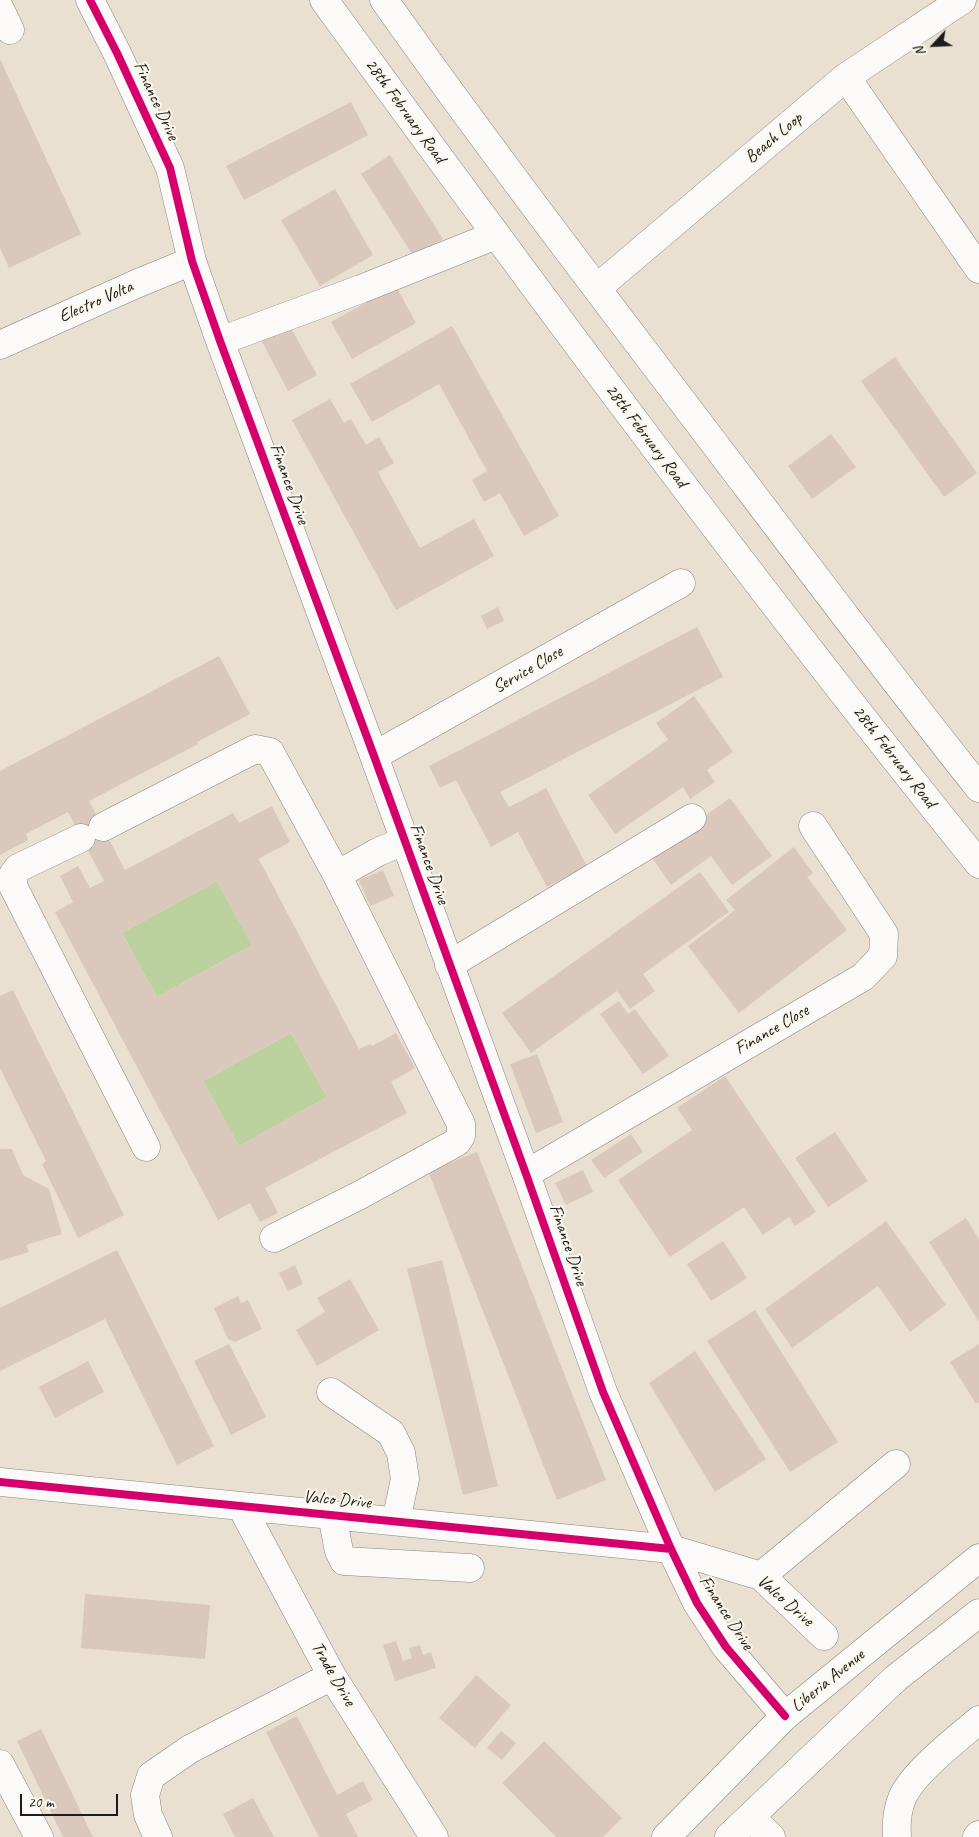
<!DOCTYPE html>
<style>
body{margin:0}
#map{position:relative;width:979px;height:1837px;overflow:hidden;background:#e9e0d2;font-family:Caveat,sans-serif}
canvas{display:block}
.north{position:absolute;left:909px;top:20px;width:50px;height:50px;-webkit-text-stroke:4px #fbf7ec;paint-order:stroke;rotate:245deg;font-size:14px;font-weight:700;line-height:20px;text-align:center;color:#1c1c1c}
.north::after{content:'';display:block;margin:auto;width:18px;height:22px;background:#1c1c1c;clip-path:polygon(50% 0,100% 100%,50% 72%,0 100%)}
.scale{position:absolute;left:20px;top:1794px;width:98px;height:22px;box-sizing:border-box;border:2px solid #1c1c1c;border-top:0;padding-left:6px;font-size:15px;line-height:18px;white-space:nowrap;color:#1c1c1c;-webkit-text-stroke:4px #fbf7ec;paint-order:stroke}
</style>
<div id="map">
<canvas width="979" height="1837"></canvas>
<div class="north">N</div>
<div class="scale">20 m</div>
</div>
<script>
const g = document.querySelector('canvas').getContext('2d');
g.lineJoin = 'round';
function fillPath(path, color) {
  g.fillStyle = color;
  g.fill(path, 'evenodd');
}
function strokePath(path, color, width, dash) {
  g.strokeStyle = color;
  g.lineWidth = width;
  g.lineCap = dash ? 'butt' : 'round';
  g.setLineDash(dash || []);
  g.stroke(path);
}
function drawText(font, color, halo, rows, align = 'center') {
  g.font = font + ' Caveat,sans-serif';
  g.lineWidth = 4;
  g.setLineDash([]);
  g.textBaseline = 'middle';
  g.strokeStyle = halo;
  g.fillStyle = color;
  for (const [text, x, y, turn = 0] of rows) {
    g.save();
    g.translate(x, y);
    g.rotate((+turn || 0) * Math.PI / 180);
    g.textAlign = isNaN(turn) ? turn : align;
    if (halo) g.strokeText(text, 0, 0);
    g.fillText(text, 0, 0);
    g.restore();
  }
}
const green = new Path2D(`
 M 217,881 L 252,945 L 157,997 L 122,933 Z
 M 291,1033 L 327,1097 L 239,1146 L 203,1081 Z`);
const building = new Path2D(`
 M 0,59 L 81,234 L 9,268 L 0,248 Z
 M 351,102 L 368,135 L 244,200 L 226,166 Z
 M 390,155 L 443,239 L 414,257 L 361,174 Z
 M 335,189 L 373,255 L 320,286 L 281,220 Z
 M 396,286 L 416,323 L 352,359 L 331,322 Z
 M 288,323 L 317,375 L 288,391 L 260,338 Z
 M 452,326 L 559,516 L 524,536 L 500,493 L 484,502 L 472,480 L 487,471 L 439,384 L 372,422 L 350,384 Z
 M 895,357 L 977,473 L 944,497 L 861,381 Z
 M 330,399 L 344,423 L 351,419 L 366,445 L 379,437 L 394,463 L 378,472 L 420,548 L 474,519 L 494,556 L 396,610 L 292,420 Z
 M 831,434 L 856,467 L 812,499 L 788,466 Z
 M 498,607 L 504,621 L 487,629 L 481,616 Z
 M 697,627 L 723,677 L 500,792 L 509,807 L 546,788 L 587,866 L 547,887 L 518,832 L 491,847 L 456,780 L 440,788 L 429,766 Z
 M 219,656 L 250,714 L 197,742 L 198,744 L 89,801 L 125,870 L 233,813 L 239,823 L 272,806 L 290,842 L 258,859 L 261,863 L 359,1049 L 371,1044 L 372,1046 L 396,1033 L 415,1068 L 391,1082 L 407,1113 L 265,1188 L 278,1213 L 260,1222 L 250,1203 L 218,1220 L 55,912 L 73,902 L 60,876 L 78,866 L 90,888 L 104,881 L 68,812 L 26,834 L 28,840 L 0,855 L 0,771 ZM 217,881 L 252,945 L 157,997 L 122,933 ZM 291,1033 L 327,1097 L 239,1146 L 203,1081 Z
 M 694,696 L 733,752 L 707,770 L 715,782 L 690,799 L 683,787 L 615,834 L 588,795 L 668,740 L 656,723 Z
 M 730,798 L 772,856 L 732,885 L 711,856 L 671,885 L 650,855 Z
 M 794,847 L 813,873 L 807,877 L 847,930 L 739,1013 L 688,946 L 735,910 L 726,900 Z
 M 383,870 L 394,896 L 370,906 L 359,880 Z
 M 700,872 L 729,912 L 643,974 L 655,991 L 630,1009 L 617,991 L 531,1053 L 502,1013 Z
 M 13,990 L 124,1215 L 78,1238 L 42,1164 L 46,1161 L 0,1068 L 0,996 Z
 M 619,1001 L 628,1014 L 635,1009 L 669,1056 L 643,1074 L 600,1014 Z
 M 537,1054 L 563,1122 L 536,1133 L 510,1064 Z
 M 725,1076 L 816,1212 L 795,1226 L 789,1217 L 763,1235 L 744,1207 L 670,1257 L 618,1180 L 692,1130 L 677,1108 Z
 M 835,1132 L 868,1181 L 828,1207 L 795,1158 Z
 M 631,1134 L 643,1152 L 604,1178 L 591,1160 Z
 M 0,1149 L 12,1149 L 23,1175 L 49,1189 L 62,1234 L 26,1245 L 29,1252 L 0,1261 Z
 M 477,1152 L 606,1480 L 557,1500 L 428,1171 Z
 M 583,1170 L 593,1192 L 566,1205 L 555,1183 Z
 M 966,1218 L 979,1239 L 979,1322 L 929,1242 Z
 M 886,1221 L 946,1305 L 910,1332 L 878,1286 L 792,1348 L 765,1309 Z
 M 723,1241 L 747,1278 L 711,1301 L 687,1264 Z
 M 117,1250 L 214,1446 L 177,1465 L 105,1319 L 0,1371 L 0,1308 Z
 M 442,1260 L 498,1486 L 463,1495 L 407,1269 Z
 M 295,1265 L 303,1284 L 288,1291 L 279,1273 Z
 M 350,1279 L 379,1330 L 317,1366 L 296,1330 L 325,1312 L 317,1298 Z
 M 238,1296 L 241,1303 L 248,1300 L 262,1329 L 235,1342 L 228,1339 L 214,1308 Z
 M 755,1310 L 838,1442 L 790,1472 L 707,1341 Z
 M 229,1344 L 266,1417 L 231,1435 L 194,1361 Z
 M 979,1344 L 979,1402 L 976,1404 L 950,1362 Z
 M 695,1351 L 766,1459 L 715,1492 L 649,1383 Z
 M 88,1361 L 104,1392 L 55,1418 L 39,1387 Z
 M 85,1594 L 210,1605 L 205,1659 L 81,1648 Z
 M 396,1641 L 403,1661 L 412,1658 L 409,1648 L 420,1645 L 423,1655 L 431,1652 L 436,1668 L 395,1681 L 383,1645 Z
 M 476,1675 L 511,1705 L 475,1748 L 439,1718 Z
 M 297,1716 L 337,1795 L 363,1781 L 373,1800 L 346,1814 L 358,1837 L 319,1837 L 266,1732 Z
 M 41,1729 L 93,1837 L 63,1837 L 17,1741 Z
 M 501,1731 L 516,1743 L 502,1760 L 487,1748 Z
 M 544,1741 L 622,1818 L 603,1837 L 556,1837 L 502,1783 Z
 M 253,1798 L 274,1837 L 235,1837 L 223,1814 Z`);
const minor = new Path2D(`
 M 90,0 L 117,53 L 170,168 L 192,261 L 220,341 L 374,756 L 526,1174 L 603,1392 L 671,1549 L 697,1603 L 726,1647 L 785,1716
 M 0,9 L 10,30
 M 846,77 L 979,269
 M 597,288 L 846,77 L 962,0
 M 220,341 L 361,289 L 496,235
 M 0,345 L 136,284 L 192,261
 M 374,756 L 681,583
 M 103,827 L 255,749 L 270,752 L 337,875
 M 81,838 L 18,868 L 13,875 L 13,886 L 146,1147
 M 449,965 L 692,818
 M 526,1174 L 863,977 L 883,956 L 884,934 L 813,826
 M 274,1238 L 360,1195 L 457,1142 L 461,1136 L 461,1124 L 337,875 L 378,852 L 404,841
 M 331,1392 L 391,1433 L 401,1453 L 405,1479 L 396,1521
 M 0,1482 L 671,1549 L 761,1576 L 824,1636
 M 241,1506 L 332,1676 L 434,1837
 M 332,1515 L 339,1551 L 344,1561 L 470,1568
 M 761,1576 L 896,1464
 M 0,1764 L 39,1837
 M 751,1818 L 771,1837
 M 158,1837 L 148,1815 L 145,1795 L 151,1776 L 190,1749 L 332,1676
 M 897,1837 C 896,1823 897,1809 903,1796 C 915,1771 957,1739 979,1720
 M 977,1837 L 979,1835`);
const major = new Path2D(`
 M 324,0 C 537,292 752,583 979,864
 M 384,0 C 483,140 588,277 692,414 C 787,539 881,665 979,788
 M 666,1837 L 785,1716 L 979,1558
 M 729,1837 L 896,1678 L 979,1613`);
const cycleway = new Path2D(`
 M 90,0 L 117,53 L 170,168 L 192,261 L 220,341 L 374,756 L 526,1174 L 603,1392 L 671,1549 L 697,1603 L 726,1647 L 785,1716
 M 0,1482 L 671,1549`);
const streetNames = [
 ["Finance Drive",156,101,65],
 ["28th February Road",405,111,54],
 ["Beach Loop",774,138,-40],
 ["Electro Volta",96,302,-24],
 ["28th February Road",646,436,53],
 ["Finance Drive",289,484,70],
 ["Service Close",528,670,-30],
 ["28th February Road",894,757,52],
 ["Finance Drive",429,864,70],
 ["Finance Close",772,1030,-30],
 ["Finance Drive",568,1245,71],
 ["Valco Drive",337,1500,5],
 ["Valco Drive",785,1601,41],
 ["Finance Drive",726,1613,57],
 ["Trade Drive",333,1674,60],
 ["Liberia Avenue",828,1681,-39]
];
fillPath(green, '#bcd29e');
fillPath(building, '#dbc8bd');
strokePath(minor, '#89847d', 29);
strokePath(major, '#89847d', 29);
strokePath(minor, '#fcfaf8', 28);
strokePath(major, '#fcfaf8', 28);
strokePath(cycleway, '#d6006c', 8);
drawText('18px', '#1c1c1c', '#fbf7ec', streetNames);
</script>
